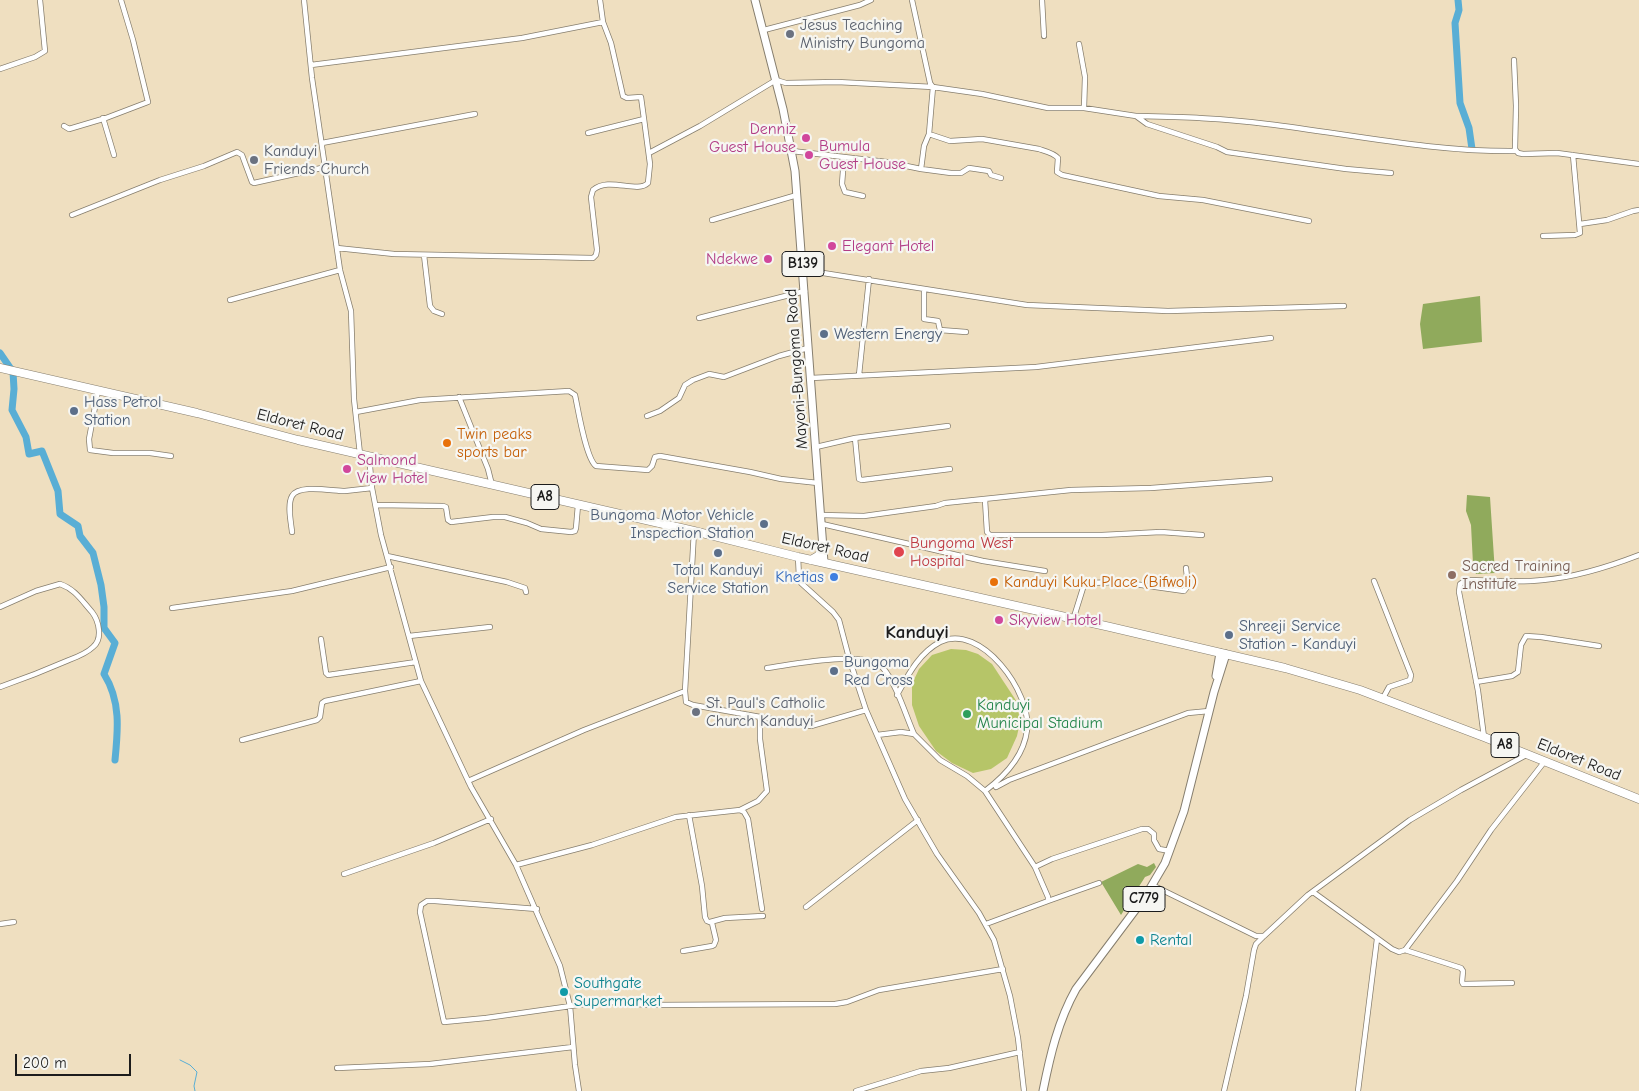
<!DOCTYPE html>
<style>
body{margin:0}
#map{position:relative;width:1639px;height:1091px;overflow:hidden;background:#efdfc0;font-family:"Comic Neue",sans-serif}
canvas{display:block}
.scale{position:absolute;left:15px;top:1054px;width:116px;height:22px;box-sizing:border-box;border:2px solid #1c1c1c;border-top:0;padding-left:6px;font-size:15px;line-height:18px;white-space:nowrap;color:#1c1c1c;-webkit-text-stroke:4px #f6f6f2;paint-order:stroke}
</style>
<div id="map">
<canvas width="1639" height="1091"></canvas>
<div class="scale">200 m</div>
</div>
<script>
const g = document.querySelector('canvas').getContext('2d');
g.lineJoin = 'round';
function fillPath(path, color) {
  g.fillStyle = color;
  g.fill(path, 'evenodd');
}
function strokePath(path, color, width, dash) {
  g.strokeStyle = color;
  g.lineWidth = width;
  g.lineCap = dash ? 'butt' : 'round';
  g.setLineDash(dash || []);
  g.stroke(path);
}
function drawText(font, color, halo, rows, align = 'center') {
  g.font = font + ' "Comic Neue",sans-serif';
  g.lineWidth = 4.5;
  g.setLineDash([]);
  g.textBaseline = 'middle';
  g.strokeStyle = halo;
  g.fillStyle = color;
  for (const [text, x, y, turn = 0] of rows) {
    g.save();
    g.translate(x, y);
    g.rotate((+turn || 0) * Math.PI / 180);
    g.textAlign = isNaN(turn) ? turn : align;
    if (halo) g.strokeText(text, 0, 0);
    g.fillText(text, 0, 0);
    g.restore();
  }
}
const green = new Path2D(`
 M 951,649 L 966,650 L 978,654 L 992,664 L 1017,702 L 1020,722 L 1017,736 L 1007,758 L 991,769 L 973,773 L 952,763 L 936,751 L 919,726 L 912,705 L 912,684 L 919,669 L 932,655 Z`);
const forest = new Path2D(`
 M 1480,296 L 1482,342 L 1423,349 L 1420,324 L 1423,304 Z
 M 1467,495 L 1490,497 L 1495,573 L 1476,574 L 1473,564 L 1471,525 L 1466,511 Z
 M 1154,863 L 1156,867 L 1150,875 L 1145,877 L 1121,915 L 1101,882 L 1138,864 L 1147,867 Z`);
const stream = new Path2D(`
 M 180,1060 L 190,1065 L 197,1072 L 194,1086 L 195,1091`);
const river = new Path2D(`
 M 1458,0 L 1459,10 L 1455,23 L 1460,103 L 1469,128 L 1472,149
 M 0,353 L 13,372 L 14,389 L 12,410 L 26,437 L 29,454 L 42,451 L 58,491 L 60,514 L 78,526 L 80,536 L 93,553 L 101,585 L 104,607 L 104,628 L 115,643 L 104,674 C 121,701 118,730 115,760`);
const minor = new Path2D(`
 M 304,0 L 312,78 L 340,270 L 351,311 L 354,399 L 360,454
 M 1042,0 L 1044,36
 M 764,30 L 860,5 L 871,0
 M 1079,44 L 1085,77 L 1084,108
 M 1514,60 L 1516,106 L 1515,149 L 1518,153 L 1523,154 L 1557,153 L 1639,164
 M 311,65 L 522,38 L 603,22
 M 0,69 L 35,57 L 45,51 L 40,0
 M 1137,116 C 1180,117 1224,118 1267,124 C 1350,134 1432,152 1516,151
 M 103,118 L 114,155
 M 64,126 L 69,129 L 106,118 L 148,102 L 133,40 L 121,0
 M 588,133 L 644,119 L 641,97 L 627,98 L 623,96 L 611,43 L 603,22 L 600,0
 M 929,134 L 950,141 L 982,139 L 1039,149 C 1045,151 1054,153 1058,158 L 1057,172 L 1062,175 L 1159,196 L 1203,200 L 1309,221
 M 322,143 L 475,114
 M 792,151 L 887,162 L 921,169 L 924,146 L 929,134 L 933,87 L 930,83 L 912,0
 M 649,153 L 700,126 L 776,80 L 786,83 L 837,82 L 933,87 L 982,94 L 1048,108 L 1084,108 L 1136,116 L 1147,124 L 1217,147 L 1227,152 L 1346,169 L 1391,173
 M 844,158 L 842,184 L 845,192 L 863,196
 M 921,169 L 951,173 L 961,173 L 969,168 L 989,171 L 991,175 L 1001,178
 M 72,215 L 160,180 L 204,166 L 237,152 L 242,155 L 252,182 L 254,183 L 326,167
 M 712,220 L 797,195
 M 1580,224 L 1607,220 L 1633,211 L 1639,210
 M 1543,236 L 1575,235 L 1580,233 L 1573,155
 M 337,248 L 394,254 L 593,258 L 596,255 L 597,250 L 591,197 L 593,190 C 609,176 637,194 648,183 L 650,164 L 644,119
 M 424,255 L 430,306 L 434,311 L 442,314
 M 804,270 L 1027,305 L 1168,311 L 1344,306
 M 924,289 L 924,319 L 938,321 L 940,330 L 966,332
 M 230,300 L 340,270
 M 699,318 L 805,291
 M 859,375 L 869,279
 M 811,378 L 1036,367 L 1271,338
 M 98,391 L 89,439 L 90,450 L 113,453 L 150,453 L 171,456
 M 459,397 L 488,469 L 492,485
 M 356,412 L 420,400 L 569,391 L 575,395 C 578,409 586,459 596,466 L 648,470 L 652,466 L 655,457 L 660,456 L 750,472 L 781,479 L 818,483
 M 647,416 L 660,411 L 679,398 L 685,385 L 693,380 L 709,374 L 724,377 L 779,356 L 808,348
 M 855,438 L 859,479 L 862,480 L 950,469
 M 816,447 L 855,438 L 948,426
 M 369,456 L 372,488 L 381,535 L 421,681 L 471,787 L 516,865 L 560,966 L 570,1006 L 575,1065 L 579,1091
 M 985,500 L 987,532 L 990,535 L 1102,535 L 1161,532 L 1202,535
 M 376,505 L 443,506 L 446,507 L 448,520 L 451,522 L 493,517 L 505,517 L 527,523 L 541,529 L 571,532 L 575,531 L 576,528 L 578,505
 M 821,515 L 864,516 L 936,506 L 945,503 L 1071,490 L 1151,488 L 1270,479
 M 822,524 L 983,561 L 1045,571
 M 694,531 L 685,691 L 686,702 L 693,705 L 811,726 L 866,710
 M 292,532 C 291,522 287,505 292,496 C 299,484 332,491 345,491 C 354,490 363,489 372,488
 M 387,556 L 507,582 L 525,588 L 526,592
 M 798,557 L 799,577 L 801,583 L 833,612 L 839,620 L 849,658 L 866,710 L 905,799 L 937,854 L 979,913 L 994,940 L 1010,996 L 1018,1038 L 1024,1091
 M 1374,581 L 1411,675 L 1410,680 L 1389,687 L 1383,698
 M 0,607 L 36,591 L 60,584 C 75,589 82,601 92,612 C 99,621 103,639 93,647 C 87,653 77,657 69,660 C 46,670 23,679 0,687
 M 172,608 L 292,591 L 391,567
 M 1073,620 L 1083,588 L 1088,583 L 1120,582 L 1184,591 L 1188,586 L 1186,568
 M 409,636 L 490,627
 M 321,639 L 326,673 L 328,675 L 416,662
 M 767,668 C 791,665 867,649 883,668 C 896,683 906,716 914,734
 M 1476,682 L 1512,676 L 1518,672 L 1521,645 L 1526,636 L 1541,637 L 1599,646
 M 897,695 C 908,675 919,653 940,642 C 981,622 1032,693 1027,730 C 1024,756 1005,776 985,791
 M 877,735 L 901,732 L 914,734 L 940,760 L 967,776 L 985,791 L 1035,867 L 1048,897 L 1048,901 L 986,924
 M 1484,737 L 1478,691 L 1459,592 L 1460,584 L 1466,580 C 1491,580 1517,583 1543,580 C 1576,577 1608,567 1639,555
 M 242,740 L 317,720 L 320,717 L 322,703 L 325,701 L 421,681
 M 468,781 L 584,730 L 685,691
 M 996,787 L 1009,780 L 1188,713 L 1209,711
 M 740,810 L 758,801 L 767,791 L 760,739 L 760,718
 M 516,865 L 592,845 L 676,817 L 740,810 L 744,812 L 748,819 L 762,909
 M 1035,867 L 1052,859 L 1142,829 L 1148,829 L 1154,834 L 1154,840 L 1159,849 L 1170,851
 M 344,874 L 434,843 L 491,819
 M 1152,885 L 1256,936 L 1264,936 L 1308,895 L 1410,820 L 1461,790 L 1528,754
 M 1313,892 L 1392,949 L 1399,952 L 1405,950 L 1457,881 L 1491,830 L 1545,761
 M 1048,901 L 1099,883
 M 806,907 L 918,820
 M 537,909 L 435,901 L 427,901 L 421,905 L 420,912 L 444,1022 L 486,1018 L 592,1003 L 612,1002 L 649,1005 L 835,1004 L 847,1002 L 879,990 L 1003,969
 M 710,922 L 725,918 L 763,916
 M 0,924 L 14,922
 M 1405,950 L 1461,968 L 1463,971 L 1462,982 L 1463,984 L 1512,983
 M 683,951 L 712,946 L 714,945 L 716,940 L 712,923 L 707,921 L 705,917 L 702,886 L 689,815
 M 337,1068 L 430,1064 L 573,1047
 M 856,1091 L 921,1071 L 949,1068 L 1020,1052
 M 1224,1091 L 1246,996 L 1254,950 L 1256,944 L 1263,937
 M 1358,1091 L 1377,939`);
const primary = new Path2D(`
 M 755,0 L 783,109 L 795,171 L 824,562
 M 1216,676 L 1220,653
 M 1043,1091 C 1050,1056 1058,1021 1076,989 L 1145,897 L 1165,863 L 1184,811 L 1214,692 L 1226,654`);
const trunk = new Path2D(`
 M 0,368 L 197,413 L 298,440 L 694,531 L 798,557 L 1110,627 L 1285,668 L 1360,690 L 1484,737 L 1639,799
 M 811,560 L 818,556 L 823,549`);
const markers = [
 [790,34,5,"#6b7280"],
 [806,138,5,"#d1479c"],
 [809,155,5,"#d1479c"],
 [254,160,5,"#6b7280"],
 [832,246,5,"#d1479c"],
 [768,259,5,"#d1479c"],
 [824,334,5,"#5c6f8a"],
 [74,411,5,"#5c6f8a"],
 [447,443,5,"#e8710a"],
 [347,469,5,"#d1479c"],
 [764,524,5,"#5c6f8a"],
 [899,552,6,"#e0444e"],
 [718,553,5,"#5c6f8a"],
 [1452,575,5,"#8d6e63"],
 [834,577,5,"#3f7fe0"],
 [994,582,5,"#e8710a"],
 [999,620,5,"#d1479c"],
 [1229,635,5,"#5c6f8a"],
 [834,671,5,"#5c6f8a"],
 [696,712,5,"#6b7280"],
 [967,714,5,"#2e9e5b"],
 [1140,940,5,"#0f9aa8"],
 [564,992,5,"#0f9aa8"]
];
const shields = [
 [803,264,42],
 [545,497,28],
 [1505,745,28],
 [1144,899,42]
];
const shieldNames = [
 ["B139",803,264],
 ["A8",545,497],
 ["A8",1505,745],
 ["C779",1144,899]
];
const worshipNames = [
 ["Jesus Teaching",800,25],
 ["Ministry Bungoma",800,43],
 ["Kanduyi",264,151],
 ["Friends Church",264,169],
 ["St. Paul's Catholic",706,703],
 ["Church Kanduyi",706,721]
];
const hotelNames = [
 ["Denniz",796,129,"right"],
 ["Guest House",796,147,"right"],
 ["Bumula",819,146],
 ["Guest House",819,164],
 ["Elegant Hotel",842,246],
 ["Ndekwe",758,259,"right"],
 ["Salmond",357,460],
 ["View Hotel",357,478],
 ["Skyview Hotel",1009,620]
];
const serviceNames = [
 ["Western Energy",834,334],
 ["Hass Petrol",84,402],
 ["Station",84,420],
 ["Bungoma Motor Vehicle",754,515,"right"],
 ["Inspection Station",754,533,"right"],
 ["Total Kanduyi",718,570,"center"],
 ["Service Station",718,588,"center"],
 ["Shreeji Service",1239,626],
 ["Station - Kanduyi",1239,644],
 ["Bungoma",844,662],
 ["Red Cross",844,680]
];
const streetNames = [
 ["Mayoni-Bungoma Road",797,369,-94],
 ["Eldoret Road",300,425,14],
 ["Eldoret Road",825,548,13],
 ["Eldoret Road",1579,760,22]
];
const foodNames = [
 ["Twin peaks",457,434],
 ["sports bar",457,452],
 ["Kanduyi Kuku Place (Bifwoli)",1004,582]
];
const healthNames = [
 ["Bungoma West",910,543],
 ["Hospital",910,561]
];
const educationNames = [
 ["Sacred Training",1462,566],
 ["Institute",1462,584]
];
const shopNames = [
 ["Khetias",824,577]
];
const leisureNames = [
 ["Kanduyi",977,705],
 ["Municipal Stadium",977,723]
];
const cultureNames = [
 ["Rental",1150,940],
 ["Southgate",574,983],
 ["Supermarket",574,1001]
];
const quarterNames = [
 ["Kanduyi",917,633]
];
fillPath(green, '#b6c568');
fillPath(forest, '#90aa5c');
strokePath(stream, '#59aed5', 1);
strokePath(river, '#59aed5', 7);
strokePath(minor, '#867e6e', 6);
strokePath(primary, '#867e6e', 9);
strokePath(trunk, '#867e6e', 9);
strokePath(minor, '#fff', 4.5);
strokePath(primary, '#fff', 7);
strokePath(trunk, '#fff', 8);
for (const [x, y, r, color] of markers) {
  const dot = new Path2D();
  dot.arc(x, y, r, 0, 2 * Math.PI);
  g.fillStyle = color;
  g.fill(dot);
  strokePath(dot, '#f6f6f2', 2);
}
for (const [x, y, w] of shields) {
  const box = new Path2D();
  box.roundRect(x - w / 2, y - 12.5, w, 25, 4);
  g.fillStyle = '#f6f6f2';
  g.fill(box);
  strokePath(box, '#1c1c1c', 1);
}
drawText('bold 15px', '#1c1c1c', null, shieldNames);
drawText('16px', '#5b616d', '#f6f6f2', worshipNames, 'left');
drawText('16px', '#b23c85', '#f6f6f2', hotelNames, 'left');
drawText('16px', '#4e5e75', '#f6f6f2', serviceNames, 'left');
drawText('16px', '#1c1c1c', '#f6f6f2', streetNames);
drawText('16px', '#c56008', '#f6f6f2', foodNames, 'left');
drawText('16px', '#be3a42', '#f6f6f2', healthNames, 'left');
drawText('16px', '#785e54', '#f6f6f2', educationNames, 'left');
drawText('16px', '#366cbe', '#f6f6f2', shopNames, 'right');
drawText('16px', '#27864d', '#f6f6f2', leisureNames, 'left');
drawText('16px', '#0d838f', '#f6f6f2', cultureNames, 'left');
drawText('bold 19px', '#1c1c1c', '#f6f6f2', quarterNames);
</script>
